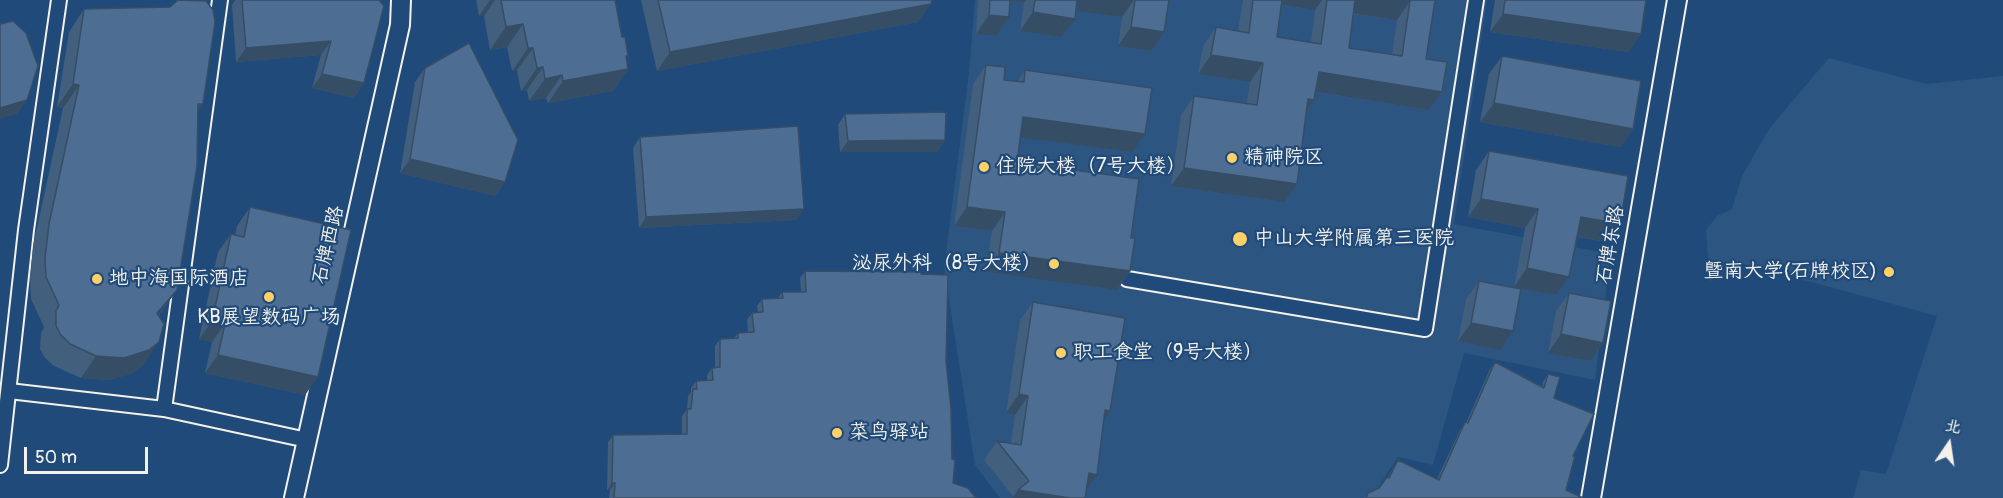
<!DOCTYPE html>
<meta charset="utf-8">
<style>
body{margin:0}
#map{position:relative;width:2003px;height:498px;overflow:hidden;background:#1f4a7a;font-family:Pangolin,"LXGW WenKai TC",sans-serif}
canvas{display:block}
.north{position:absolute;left:1919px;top:414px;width:60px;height:60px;-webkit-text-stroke:4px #1f4a7a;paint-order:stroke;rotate:13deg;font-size:16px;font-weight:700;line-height:24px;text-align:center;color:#f4f1e8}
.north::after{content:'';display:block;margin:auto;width:21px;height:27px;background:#f4f1e8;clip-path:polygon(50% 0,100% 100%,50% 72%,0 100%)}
.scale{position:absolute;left:24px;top:447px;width:124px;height:27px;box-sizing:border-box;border:3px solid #f4f1e8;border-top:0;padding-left:8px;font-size:18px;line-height:21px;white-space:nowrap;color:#f4f1e8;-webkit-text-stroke:4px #1f4a7a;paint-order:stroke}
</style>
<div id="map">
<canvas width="2003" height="498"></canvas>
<div class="north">北</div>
<div class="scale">50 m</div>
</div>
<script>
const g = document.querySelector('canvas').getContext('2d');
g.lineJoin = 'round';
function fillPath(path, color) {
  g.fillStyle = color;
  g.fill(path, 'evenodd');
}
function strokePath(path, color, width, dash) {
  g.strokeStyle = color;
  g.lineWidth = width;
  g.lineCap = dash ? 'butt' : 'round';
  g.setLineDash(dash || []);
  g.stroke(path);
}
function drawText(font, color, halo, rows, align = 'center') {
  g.font = font + ' Pangolin,"LXGW WenKai TC",sans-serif';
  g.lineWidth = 4.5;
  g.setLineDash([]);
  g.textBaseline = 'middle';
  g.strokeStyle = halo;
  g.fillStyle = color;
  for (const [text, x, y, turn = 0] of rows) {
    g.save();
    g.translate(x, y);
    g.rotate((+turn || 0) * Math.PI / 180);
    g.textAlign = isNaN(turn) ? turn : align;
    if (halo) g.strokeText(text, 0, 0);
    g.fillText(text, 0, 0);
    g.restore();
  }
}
const built = new Path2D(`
 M 975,0 L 1487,0 L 1454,224 L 1611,254 L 1595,380 L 1464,353 L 1433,465 L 1398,457 L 1371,498 L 1000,498 L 975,465 L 944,268 L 969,73 Z
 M 1829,58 L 1926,84 L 2003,76 L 2003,498 L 1853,498 L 1861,470 L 1886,474 L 1937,316 L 1737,262 L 1710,282 L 1706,230 L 1717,216 L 1732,209 L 1742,176 L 1769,129 Z`);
const minor = new Path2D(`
 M 1127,279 L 1425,329 L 1476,0
 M 9,391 L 164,409 L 307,440
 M 164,409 L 220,0
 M 0,465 L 26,230 L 59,0`);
const tertiary = new Path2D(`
 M 294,498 L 400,25 L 401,0
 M 1591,498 L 1677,0`);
const wall = new Path2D(`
 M 235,0 L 379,0 L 364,83 L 354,98 L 312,88 L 321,55 L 236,62 L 232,5 Z
 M 476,0 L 615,0 L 628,69 L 613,91 L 548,103 L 546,98 L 529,101 L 527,90 L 521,91 L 517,70 L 512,71 L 507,47 L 490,50 L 484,16 L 479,16 Z
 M 641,0 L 932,0 L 918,22 L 657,71 Z
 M 978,0 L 1169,0 L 1151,51 L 1118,46 L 1122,17 L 1076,10 L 1061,37 L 1020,31 L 1024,3 L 1010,1 L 1009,17 L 996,36 L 976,34 Z
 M 1243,0 L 1435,0 L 1426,59 L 1442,92 L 1429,110 L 1316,92 L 1307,111 L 1284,202 L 1171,186 L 1181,115 L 1194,96 L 1247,103 L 1250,82 L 1198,74 L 1203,46 L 1216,27 L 1238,31 ZM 1281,5 L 1315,10 L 1311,42 L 1277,37 ZM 1353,14 L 1397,20 L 1392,54 L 1349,48 Z
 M 1495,0 L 1646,0 L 1641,34 L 1628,52 L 1490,32 Z
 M 84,9 L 203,104 L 197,112 L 177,290 L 159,315 L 143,365 L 133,373 L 109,380 L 81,378 L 54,366 L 45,358 L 40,349 L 41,333 L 44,327 L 31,299 L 30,280 L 33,246 L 63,108 L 57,107 L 69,32 Z
 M 1502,56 L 1633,129 L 1620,147 L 1480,122 L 1489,74 Z
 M 986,65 L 1004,80 L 1017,82 L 1025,70 L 1132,152 L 1020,137 L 1017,162 L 1131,238 L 1130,271 L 1117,290 L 986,272 L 992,231 L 954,226 L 973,84 Z
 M 425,68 L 505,182 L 495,196 L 400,173 L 415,82 Z
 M 845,114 L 945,140 L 937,152 L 840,152 L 838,125 Z
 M 640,137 L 796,220 L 639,228 L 633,148 Z
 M 1489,151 L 1620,224 L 1607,242 L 1577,237 L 1569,277 L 1556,295 L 1514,287 L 1525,228 L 1468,217 L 1476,170 Z
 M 250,207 L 305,395 L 205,373 L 212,342 L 199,339 L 218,252 L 231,234 L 235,235 L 237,226 Z
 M 805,271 L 921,274 L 946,361 L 953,483 L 976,498 L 609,498 L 610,490 L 607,490 L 608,442 L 613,435 L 682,434 L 682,416 L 687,409 L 688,396 L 691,392 L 691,388 L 696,381 L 707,380 L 707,375 L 712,368 L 715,367 L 715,346 L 720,339 L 734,338 L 738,333 L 748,332 L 747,320 L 752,313 L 758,313 L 757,306 L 762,299 L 778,298 L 782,292 L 801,292 L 800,278 Z
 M 1479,281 L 1500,350 L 1458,341 L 1466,299 Z
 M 1569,293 L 1603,343 L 1590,361 L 1548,353 L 1556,311 Z
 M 1033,302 L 1104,420 L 1097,475 L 1086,489 L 1012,498 L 1013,496 L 984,460 L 997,441 L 1011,443 L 1015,415 L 1006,413 L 1020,320 Z
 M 1495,362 L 1542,386 L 1543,382 L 1548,374 L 1554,398 L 1573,456 L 1566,490 L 1583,498 L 1364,498 L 1368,493 L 1379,488 L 1388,477 L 1393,468 L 1398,460 L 1437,479 L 1460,430 L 1465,422 L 1466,423 L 1490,369 Z`);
const shadedWall = new Path2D(`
 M 490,0 L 495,0 L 484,16 L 479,16 Z
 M 1002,0 L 1026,0 L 1024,3 Z
 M 1071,0 L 1134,0 L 1122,17 L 1065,9 Z
 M 1273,0 L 1322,0 L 1315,10 L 1271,3 Z
 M 1352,0 L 1401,0 L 1410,1 L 1397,20 L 1343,12 Z
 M 931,4 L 918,22 L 657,71 L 670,52 Z
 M 1033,12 L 1075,19 L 1061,37 L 1020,31 Z
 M 1503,14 L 1641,34 L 1628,52 L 1490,32 Z
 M 989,15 L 1009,17 L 996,36 L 976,34 Z
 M 523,24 L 507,47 L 490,50 L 506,27 Z
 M 1131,27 L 1164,32 L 1151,51 L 1118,46 Z
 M 331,41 L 321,55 L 236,62 L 246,48 Z
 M 528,48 L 533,48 L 517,70 L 512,71 Z
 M 1211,55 L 1263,63 L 1250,82 L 1198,74 Z
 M 626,56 L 628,56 L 618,71 L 628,69 L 613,91 L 548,103 L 563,81 Z
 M 543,67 L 527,90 L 521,91 L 537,68 Z
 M 1319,72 L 1442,92 L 1429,110 L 1306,90 Z
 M 322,74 L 364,83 L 354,98 L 312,88 Z
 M 562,75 L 546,98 L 529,101 L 545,79 Z
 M 73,84 L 79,85 L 63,108 L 57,107 Z
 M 1308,99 L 1314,100 L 1301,118 Z
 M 27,100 L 17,114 L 0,119 L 0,108 Z
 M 1494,103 L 1633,129 L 1620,147 L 1480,122 Z
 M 198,104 L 203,104 L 187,127 Z
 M 1023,117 L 1145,134 L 1132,152 L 1010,136 Z
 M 945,140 L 937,152 L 840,152 L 848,141 Z
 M 410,159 L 505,182 L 495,196 L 400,173 Z
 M 1184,168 L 1297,184 L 1284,202 L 1171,186 Z
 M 1481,199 L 1538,209 L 1525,228 L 1468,217 Z
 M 967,207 L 1005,212 L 992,231 L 954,226 Z
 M 804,209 L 796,220 L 639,228 L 646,217 Z
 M 1581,217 L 1620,224 L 1607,242 L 1568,235 Z
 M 999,253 L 1130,271 L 1117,290 L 986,272 Z
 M 1527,268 L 1569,277 L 1556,295 L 1514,287 Z
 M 177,290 L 161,312 L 141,335 L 157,313 Z
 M 212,321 L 225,324 L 212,342 L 199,339 Z
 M 1471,323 L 1513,331 L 1500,350 L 1458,341 Z
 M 1561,334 L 1603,343 L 1590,361 L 1548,353 Z
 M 159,342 L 143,365 L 133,373 L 109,380 L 81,378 L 96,356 Z
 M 218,355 L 318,377 L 305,395 L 205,373 Z
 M 1019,394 L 1028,396 L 1015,415 L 1006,413 Z
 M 1105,410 L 1110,411 L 1097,430 Z
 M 1089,473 L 1097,475 L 1084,493 Z
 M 612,483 L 615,483 L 610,490 L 607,490 Z
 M 1018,490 L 1070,498 L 1012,498 Z`);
const building = new Path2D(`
 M 178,0 L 206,1 L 213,10 L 215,22 L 203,104 L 198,104 L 197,166 L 177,290 L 157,313 L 164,324 L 159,342 L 149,350 L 124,358 L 96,356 L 70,344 L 61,335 L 56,326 L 56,311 L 59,305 L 46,277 L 45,258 L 49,224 L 79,85 L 73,84 L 84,9 L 170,7 Z
 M 242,0 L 379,0 L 384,6 L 364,83 L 322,74 L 331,41 L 246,48 Z
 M 501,0 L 615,0 L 622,37 L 625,37 L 628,56 L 626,56 L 628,69 L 563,81 L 562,75 L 545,79 L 543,67 L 537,68 L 533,48 L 528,48 L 523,24 L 506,27 Z
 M 658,0 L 932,0 L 931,4 L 670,52 Z
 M 990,0 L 1010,0 L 1009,17 L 989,15 Z
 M 1035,0 L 1077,0 L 1075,19 L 1033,12 Z
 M 1135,0 L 1169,0 L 1164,32 L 1131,27 Z
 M 1253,0 L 1282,0 L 1277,37 L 1321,44 L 1327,0 L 1355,0 L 1349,48 L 1402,56 L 1410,1 L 1401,0 L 1435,0 L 1426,59 L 1447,62 L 1442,92 L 1319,72 L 1314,100 L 1308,99 L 1297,184 L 1184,168 L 1194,96 L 1257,105 L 1263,63 L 1211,55 L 1216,27 L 1249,33 Z
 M 1505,0 L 1646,0 L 1641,34 L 1503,14 Z
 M 13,21 L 26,33 L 38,66 L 27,100 L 0,108 L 0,24 Z
 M 469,43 L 518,140 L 505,182 L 410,159 L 425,68 Z
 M 1502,56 L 1641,81 L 1633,129 L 1494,103 Z
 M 986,65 L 1005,67 L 1004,80 L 1024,82 L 1025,70 L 1152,88 L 1145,134 L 1023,117 L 1017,162 L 1139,179 L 1131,238 L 1135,238 L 1130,271 L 999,253 L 1005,212 L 967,207 Z
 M 946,112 L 945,140 L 848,141 L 845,114 Z
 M 798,126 L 804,209 L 646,217 L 640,137 Z
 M 1489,151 L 1628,176 L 1620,224 L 1581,217 L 1569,277 L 1527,268 L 1538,209 L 1481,199 Z
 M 250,207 L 351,230 L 318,377 L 218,355 L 225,324 L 212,321 L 231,234 L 244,237 Z
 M 805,271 L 921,272 L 921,274 L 948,275 L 946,361 L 951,409 L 952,459 L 955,460 L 953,483 L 968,488 L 976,498 L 614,498 L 615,483 L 612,483 L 613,435 L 687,434 L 687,409 L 691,409 L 693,389 L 697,389 L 696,381 L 713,380 L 712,368 L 720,367 L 720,339 L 738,338 L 738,333 L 754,332 L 752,313 L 763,312 L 762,299 L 783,298 L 782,292 L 806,292 Z
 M 1479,281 L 1521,289 L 1513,331 L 1471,323 Z
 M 1569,293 L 1611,301 L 1603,343 L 1561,334 Z
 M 1033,302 L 1125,318 L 1110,411 L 1105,410 L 1097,475 L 1089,473 L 1085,498 L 1070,498 L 1018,490 L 1029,481 L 997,441 L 1021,445 L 1028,396 L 1019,394 Z
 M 1495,362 L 1544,388 L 1548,374 L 1560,377 L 1554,398 L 1594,414 L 1573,456 L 1575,456 L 1566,490 L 1583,498 L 1366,498 L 1368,493 L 1379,488 L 1387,477 L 1389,478 L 1398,460 L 1439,480 L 1465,422 L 1468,423 Z`);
const markers = [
 [1232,158,6,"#ffd166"],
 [984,167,6,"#ffd166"],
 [1240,239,8,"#ffd166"],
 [1054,264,6,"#ffd166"],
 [1889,272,6,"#ffd166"],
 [97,279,6,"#ffd166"],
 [269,297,6,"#ffd166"],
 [1061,353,6,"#ffd166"],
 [837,433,6,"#ffd166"]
];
const poiNames = [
 ["精神院区",1244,158],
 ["住院大楼（7号大楼）",996,167],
 ["中山大学附属第三医院",1254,239],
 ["泌尿外科（8号大楼）",1042,264,"right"],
 ["暨南大学(石牌校区)",1877,272,"right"],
 ["地中海国际酒店",109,279],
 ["KB展望数码广场",269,318,"center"],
 ["职工食堂（9号大楼）",1073,353],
 ["菜鸟驿站",849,433]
];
const streetNames = [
 ["石牌西路",329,245,-77],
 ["石牌东路",1611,245,-80]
];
fillPath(built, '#2d5581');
strokePath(minor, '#f4f1e8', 18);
strokePath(tertiary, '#f4f1e8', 22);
strokePath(minor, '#1f4a7a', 14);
strokePath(tertiary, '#1f4a7a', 18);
fillPath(wall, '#425f7e');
fillPath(shadedWall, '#364d66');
fillPath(building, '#4d6e92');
strokePath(building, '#364d66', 1.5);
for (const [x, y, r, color] of markers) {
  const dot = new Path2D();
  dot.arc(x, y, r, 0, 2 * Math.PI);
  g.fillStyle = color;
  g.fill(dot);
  strokePath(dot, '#1f4a7a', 2);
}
drawText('20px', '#f4f1e8', '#1f4a7a', poiNames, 'left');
drawText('20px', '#f4f1e8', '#1f4a7a', streetNames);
</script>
